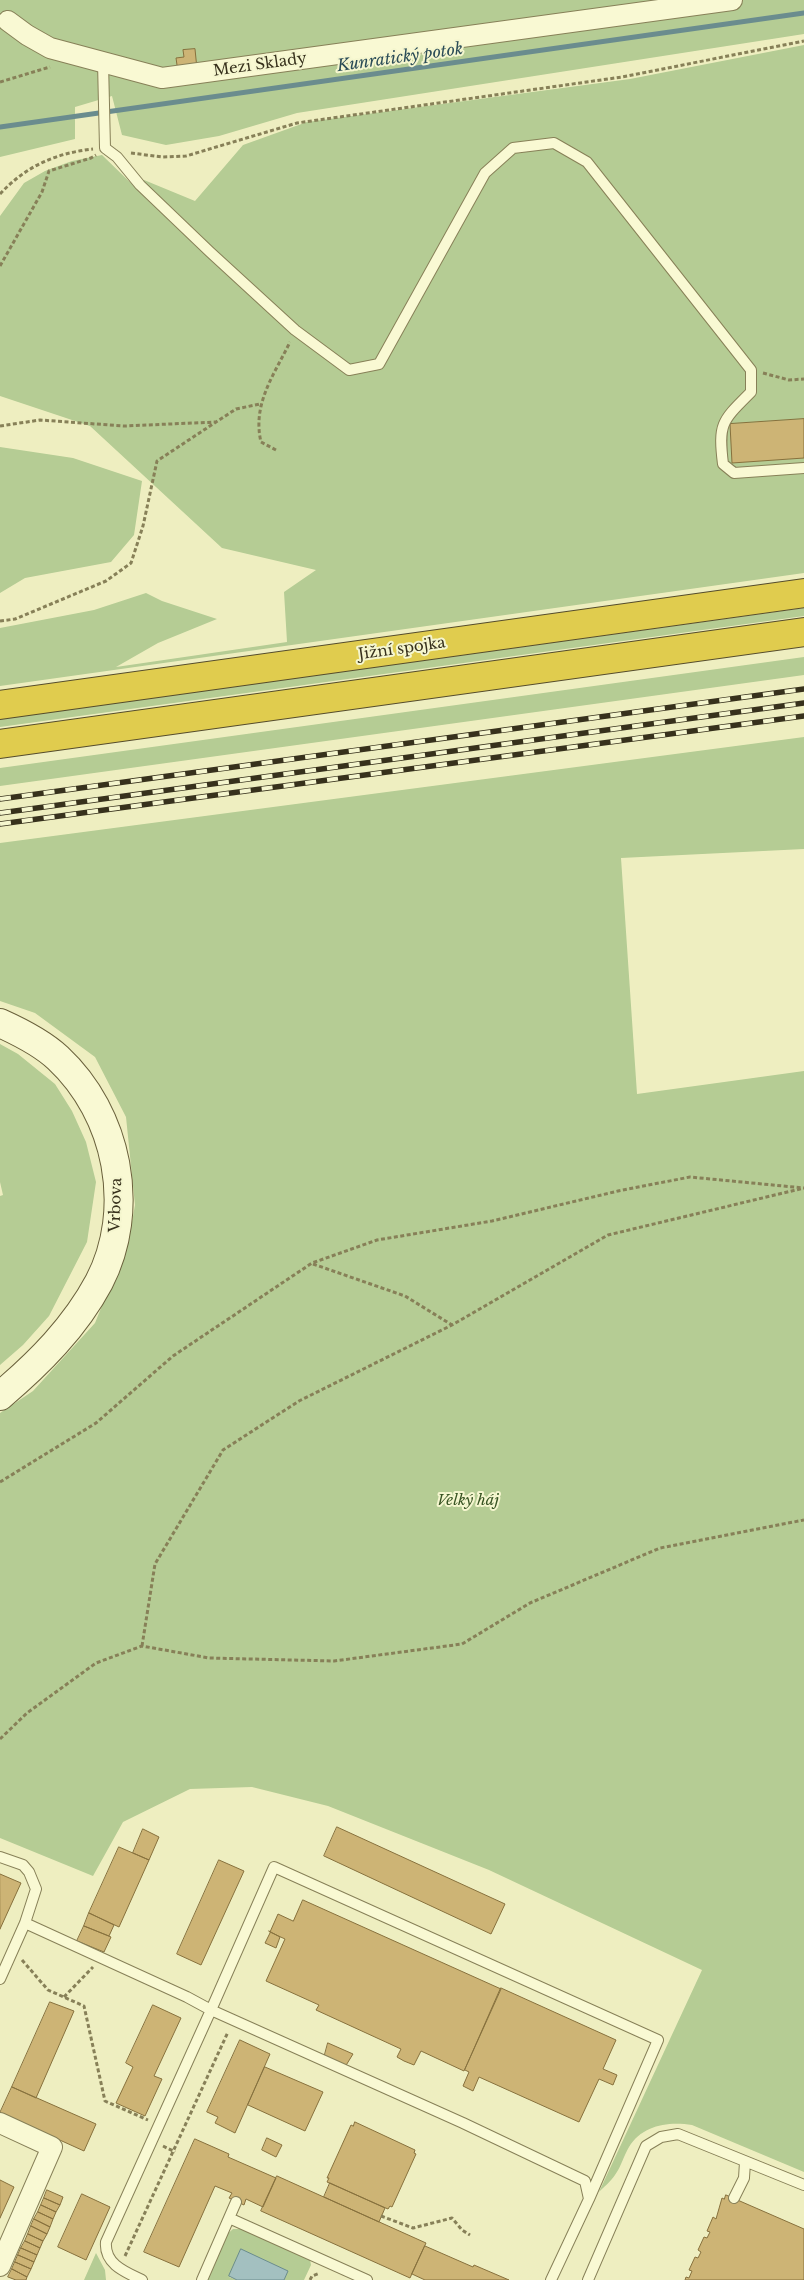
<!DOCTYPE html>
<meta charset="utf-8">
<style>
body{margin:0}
canvas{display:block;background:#eeeec0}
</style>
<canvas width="804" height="2280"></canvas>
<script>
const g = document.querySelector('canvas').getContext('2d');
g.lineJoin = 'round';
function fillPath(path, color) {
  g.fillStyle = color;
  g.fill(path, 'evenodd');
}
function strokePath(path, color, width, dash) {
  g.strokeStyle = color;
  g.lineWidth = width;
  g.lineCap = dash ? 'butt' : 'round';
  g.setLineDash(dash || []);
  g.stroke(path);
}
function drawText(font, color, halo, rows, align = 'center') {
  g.font = font + ' "Libre Baskerville",serif';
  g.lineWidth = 4;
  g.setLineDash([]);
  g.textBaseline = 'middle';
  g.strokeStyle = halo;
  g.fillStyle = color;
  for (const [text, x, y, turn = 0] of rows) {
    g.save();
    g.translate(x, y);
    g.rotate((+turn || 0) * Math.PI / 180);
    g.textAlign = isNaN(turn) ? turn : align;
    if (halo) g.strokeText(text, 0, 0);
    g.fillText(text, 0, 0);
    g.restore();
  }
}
const green = new Path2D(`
 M 0,0 L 804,0 L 804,34 L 297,113 L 219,136 L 166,145 L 122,135 L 112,96 L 75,107 L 75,139 L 0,157 Z
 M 804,45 L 804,573 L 0,686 L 0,628 L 94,610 L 146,593 L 162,601 L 217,619 L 158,643 L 116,667 L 287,642 L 284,592 L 316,570 L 222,548 L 90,426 L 0,396 L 0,216 L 24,183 L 45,171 L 72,161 L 102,155 L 137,189 L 144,180 L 195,201 L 243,145 L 307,122 L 630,79 Z
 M 0,447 L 73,458 L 142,481 L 134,535 L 111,562 L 25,578 L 0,593 Z
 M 804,608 L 804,616 L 0,727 L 0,719 Z
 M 804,657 L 804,675 L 0,786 L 0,768 Z
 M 804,737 L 804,849 L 621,858 L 637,1094 L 804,1071 L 804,2172 L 692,2125 C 669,2121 642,2125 629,2147 C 624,2155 621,2167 615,2175 C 611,2181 604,2187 599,2192 L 702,1970 L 489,1870 L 328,1806 L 252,1787 L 190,1789 L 123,1822 L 93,1876 L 0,1838 L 0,1413 L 33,1391 L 95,1323 L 129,1239 L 135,1205 L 126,1117 L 95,1057 L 35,1013 L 0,1001 L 0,843 Z
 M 0,1044 L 18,1054 L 55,1084 L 72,1111 L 86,1142 L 96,1182 L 87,1242 L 49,1316 L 23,1345 L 0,1365 L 0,1196 L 3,1195 L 0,1182 Z
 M 233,2229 L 246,2229 L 310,2259 L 311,2265 L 304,2280 L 284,2280 L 287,2271 L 229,2277 L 237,2280 L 205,2280 L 225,2236 Z
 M 96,2253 L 105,2270 L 106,2280 L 84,2280 Z`);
const water = new Path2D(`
 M 241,2249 L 288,2271 L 284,2280 L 237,2280 L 229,2276 Z`);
const stream = new Path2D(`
 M 0,127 L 804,13`);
const building = new Path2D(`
 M 195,49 L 197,69 L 178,72 L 176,58 L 184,57 L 183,50 Z
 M 804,419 L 804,458 L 732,463 L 730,424 Z
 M 337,1827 L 505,1904 L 491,1934 L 324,1856 Z
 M 143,1829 L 159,1837 L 149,1860 L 133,1853 Z
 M 119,1847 L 149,1860 L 119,1927 L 89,1913 Z
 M 219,1860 L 244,1871 L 201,1965 L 177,1954 Z
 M 0,1874 L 21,1883 L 0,1929 Z
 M 303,1900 L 501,1989 L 464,2071 L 421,2051 L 414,2065 L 404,2061 L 397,2057 L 401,2049 L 316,2010 L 319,2005 L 266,1981 L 285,1939 L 270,1932 L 278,1914 L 293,1921 Z
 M 89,1913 L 114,1925 L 109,1936 L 84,1926 Z
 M 84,1926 L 111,1937 L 104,1952 L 77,1941 Z
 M 269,1931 L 280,1937 L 276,1948 L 265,1943 L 270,1933 Z
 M 501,1988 L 616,2040 L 603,2069 L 617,2075 L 613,2085 L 599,2079 L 579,2122 L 479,2077 L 473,2091 L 463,2086 L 469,2072 L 465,2070 Z
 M 50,2002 L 74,2011 L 36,2098 L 12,2087 Z
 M 153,2005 L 181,2018 L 154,2076 L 162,2079 L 145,2116 L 116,2103 L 133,2067 L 126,2063 Z
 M 240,2040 L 270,2054 L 235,2133 L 215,2123 L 218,2117 L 207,2112 Z
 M 328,2043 L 353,2054 L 345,2067 L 324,2058 Z
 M 265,2067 L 323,2092 L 305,2131 L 248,2105 Z
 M 12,2087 L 96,2124 L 84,2151 L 0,2113 Z
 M 355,2122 L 415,2150 L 414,2153 L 416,2154 L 392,2207 L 390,2206 L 388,2209 L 327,2182 L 329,2178 L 327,2178 L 351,2125 L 353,2126 Z
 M 267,2138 L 282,2145 L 276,2157 L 262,2150 Z
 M 195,2139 L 229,2154 L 228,2157 L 276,2178 L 263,2207 L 246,2199 L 244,2205 L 229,2198 L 232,2193 L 215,2186 L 179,2267 L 144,2252 Z
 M 277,2176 L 426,2243 L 410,2278 L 261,2211 Z
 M 0,2180 L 14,2187 L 0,2218 Z
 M 330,2183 L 385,2208 L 379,2222 L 324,2197 Z
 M 47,2190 L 63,2197 L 60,2205 L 44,2198 Z
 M 82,2194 L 110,2207 L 86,2260 L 58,2247 Z
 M 726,2195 L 804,2229 L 804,2280 L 685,2280 L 686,2277 L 689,2278 L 692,2271 L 689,2270 L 695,2257 L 698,2258 L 701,2252 L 698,2250 L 704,2237 L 707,2238 L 710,2232 L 707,2231 L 713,2217 L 716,2219 L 722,2198 L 724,2199 Z
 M 44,2198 L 60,2205 L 56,2212 L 41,2205 Z
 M 41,2205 L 56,2212 L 53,2219 L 38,2212 Z
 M 38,2212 L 53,2219 L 50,2227 L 34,2219 Z
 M 34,2219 L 50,2227 L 47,2234 L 31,2226 Z
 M 31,2226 L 47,2234 L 43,2241 L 28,2234 Z
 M 28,2234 L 43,2241 L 40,2248 L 25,2241 Z
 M 25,2241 L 40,2248 L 37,2255 L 21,2248 Z
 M 425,2246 L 473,2267 L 474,2265 L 509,2280 L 425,2280 L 412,2274 Z
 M 21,2248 L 37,2255 L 34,2262 L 18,2255 Z
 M 18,2255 L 34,2262 L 31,2269 L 15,2262 Z
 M 15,2262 L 31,2269 L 27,2277 L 12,2269 Z
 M 12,2269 L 27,2277 L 26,2280 L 16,2280 L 8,2277 Z`);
const path = new Path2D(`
 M 0,82 L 50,67
 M 131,153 L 162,157 L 186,156 L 297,123 L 622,77 L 804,41
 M 0,194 C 26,166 56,153 93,149
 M 0,266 L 42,192 L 49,171 L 91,158 L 96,155
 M 763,373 L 789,380 L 804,379
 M 0,426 L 40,420 L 124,426 L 216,422 L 236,409 L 260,404
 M 276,450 L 261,442 C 252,404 274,375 290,342
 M 0,621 L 15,619 L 106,581 L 131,563 L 143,526 L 157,461 L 216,422
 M 313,1264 L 405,1296 L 452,1325
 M 0,1482 L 96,1423 L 173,1356 L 312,1263 L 377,1240 L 492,1221 L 618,1191 L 690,1177 L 804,1188
 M 142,1646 L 155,1564 L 223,1450 L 299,1401 L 452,1325 L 608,1235 L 804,1188
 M 0,1739 L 27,1713 L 96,1663 L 142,1646 L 209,1658 L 334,1661 L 462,1644 L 530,1603 L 660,1548 L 804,1520
 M 22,1960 L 48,1990 L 84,2006 L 105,2101 L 148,2120
 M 64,1997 L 93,1967
 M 163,2146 L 175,2152
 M 381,2216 L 413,2228 L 452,2218 L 462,2230 L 470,2235
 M 125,2256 L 228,2032
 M 310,2280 L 312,2276 L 320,2273`);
const lane = new Path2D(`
 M 103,62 L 105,148 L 117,157 L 140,185 L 210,252 L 295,330 L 349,370 L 379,364 L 485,173 L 513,148 L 554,143 L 587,162 L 751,370 L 751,392 C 722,421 718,423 723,464 L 734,473 L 804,468
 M 0,1857 L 23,1865 L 29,1872 L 36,1889 L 25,1923 L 0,1979
 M 25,1923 L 187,1997 L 211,2010 L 274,1867 L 658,2040 L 589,2199
 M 734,2198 L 744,2178 L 745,2162
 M 229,2218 L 367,2280
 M 142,2280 C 125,2272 104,2264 106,2242 L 211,2010 L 463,2123 L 585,2181 L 589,2199 L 551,2280
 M 202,2280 L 236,2202
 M 588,2280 L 646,2146 L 661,2137 L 678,2134 L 804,2185`);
const street = new Path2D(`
 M 8,21 L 27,35 L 50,48 L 162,78 L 732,0
 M 0,2123 L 52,2147 L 0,2266`);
const secondary = new Path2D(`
 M 0,1023 C 20,1032 42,1043 58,1058 C 118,1114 137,1209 99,1282 C 75,1327 39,1363 0,1396`);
const highway = new Path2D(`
 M 0,705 L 804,593
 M 0,744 L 804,632`);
const rail = new Path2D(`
 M 0,799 L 804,689
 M 0,813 L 804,703
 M 0,824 L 804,716`);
const streetNames = [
 ["Mezi Sklady",260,65,-8],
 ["Jižní spojka",402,649,-8],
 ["Vrbova",116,1205,-88]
];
const parkNames = [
 ["Velký háj",468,1501]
];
const waterNames = [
 ["Kunratický potok",400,58,-8]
];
fillPath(green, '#b5cc94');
fillPath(water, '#a3c0c0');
strokePath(water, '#6a8c8e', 1);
strokePath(stream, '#6a8c8e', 5);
fillPath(building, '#cdb475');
strokePath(building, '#87713d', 1);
strokePath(lane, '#878058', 12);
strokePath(street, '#878058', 22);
strokePath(secondary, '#69603b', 30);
strokePath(highway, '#554c2c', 30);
strokePath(path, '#878058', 3, [4, 2.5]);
strokePath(lane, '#f9f9d3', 10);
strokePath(street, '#f9f9d3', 20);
strokePath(secondary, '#f9f9d3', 28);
strokePath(highway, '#e0cc4e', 28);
strokePath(rail, '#37311c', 5.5);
strokePath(rail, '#f5f6cf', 4, [11]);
drawText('15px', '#37311c', '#f5f6cf', streetNames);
drawText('italic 15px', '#385423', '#f5f6cf', parkNames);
drawText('italic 16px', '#2b4c57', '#f5f6cf', waterNames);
</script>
